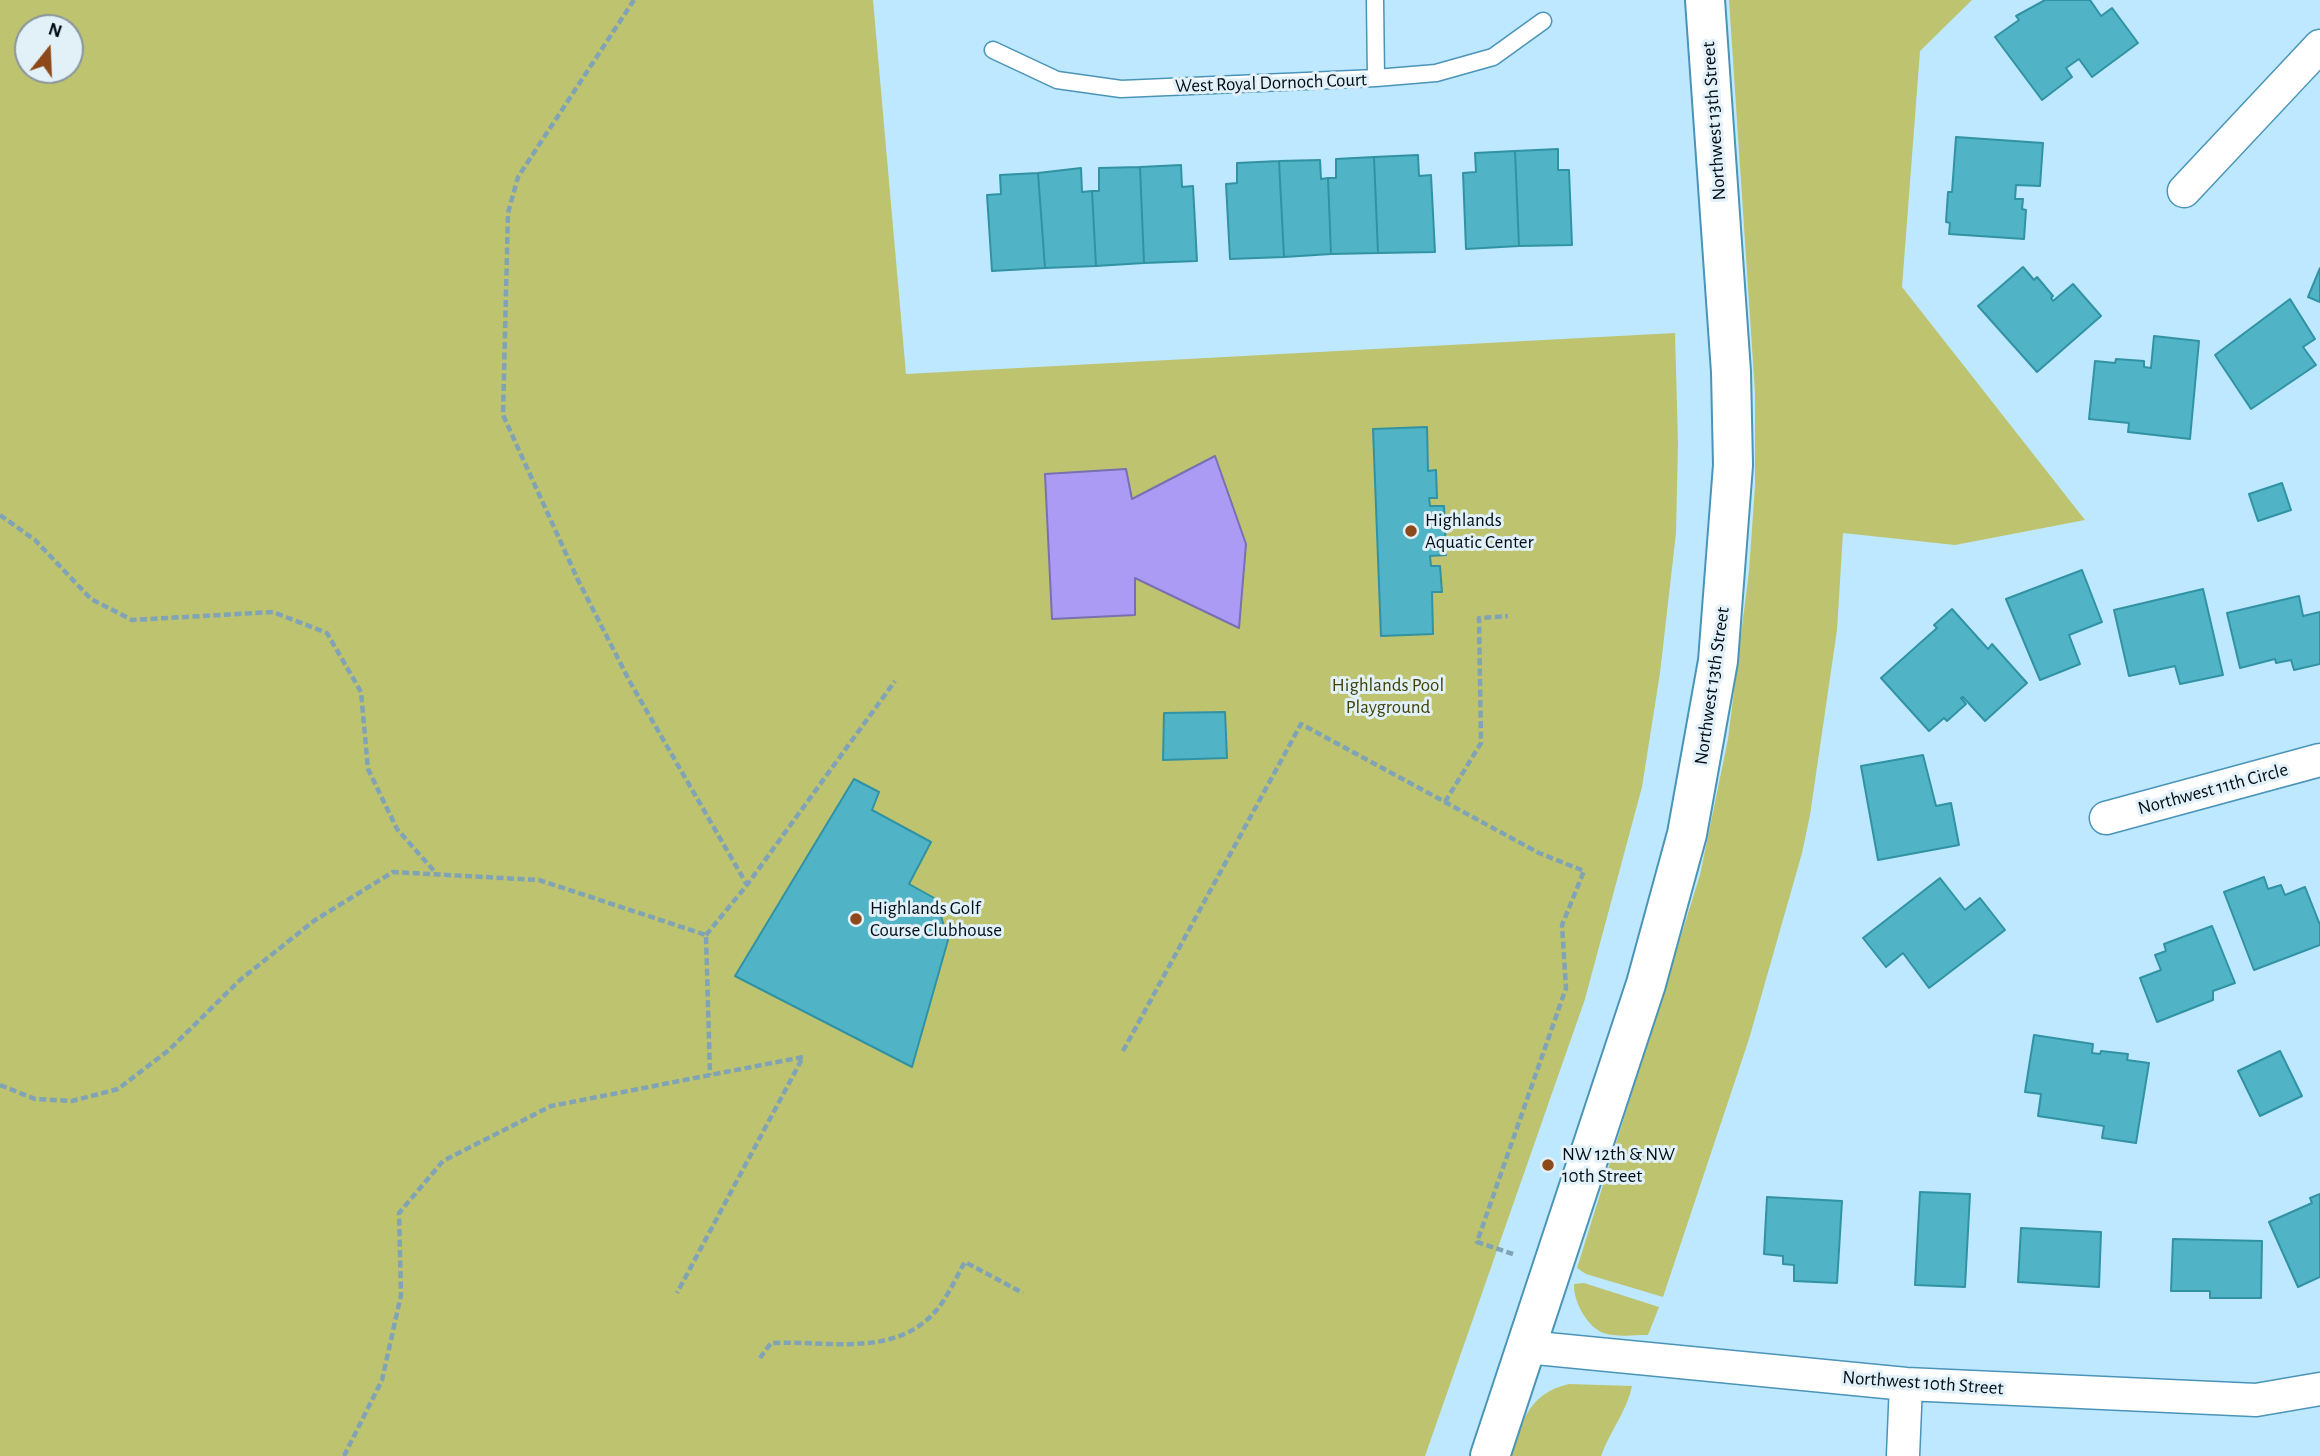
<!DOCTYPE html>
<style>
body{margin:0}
#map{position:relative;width:2320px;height:1456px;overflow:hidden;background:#bde8ff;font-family:"Alegreya Sans",sans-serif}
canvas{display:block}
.north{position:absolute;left:14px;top:14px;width:70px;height:70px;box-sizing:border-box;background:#e2f0f8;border:2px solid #88959e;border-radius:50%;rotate:18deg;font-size:19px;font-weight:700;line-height:28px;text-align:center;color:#000d18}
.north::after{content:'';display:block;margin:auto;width:24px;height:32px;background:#8d491a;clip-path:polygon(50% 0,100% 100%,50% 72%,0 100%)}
</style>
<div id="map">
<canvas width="2320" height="1456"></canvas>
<div class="north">N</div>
</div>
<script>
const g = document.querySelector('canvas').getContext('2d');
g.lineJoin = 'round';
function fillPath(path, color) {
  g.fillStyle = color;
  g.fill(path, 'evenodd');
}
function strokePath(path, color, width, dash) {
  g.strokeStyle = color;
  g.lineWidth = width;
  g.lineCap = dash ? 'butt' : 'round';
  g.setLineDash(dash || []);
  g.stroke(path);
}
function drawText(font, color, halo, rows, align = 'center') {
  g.font = font + ' "Alegreya Sans",sans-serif';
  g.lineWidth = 6;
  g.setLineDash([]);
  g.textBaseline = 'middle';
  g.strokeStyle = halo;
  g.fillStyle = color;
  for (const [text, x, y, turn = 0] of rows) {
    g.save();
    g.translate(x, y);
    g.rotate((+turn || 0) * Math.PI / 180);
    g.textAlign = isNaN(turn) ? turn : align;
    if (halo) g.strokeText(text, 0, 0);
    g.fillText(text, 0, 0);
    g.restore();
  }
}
const green = new Path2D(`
 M 0,0 L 873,0 L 906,374 L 1675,333 L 1678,443 L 1676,533 L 1660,673 L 1642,787 L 1585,999 L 1425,1456 L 0,1456 ZM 28,28 L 70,28 L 70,70 L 28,70 Z
 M 1729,0 L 1972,0 L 1920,51 L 1902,287 L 2085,520 L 1955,545 L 1843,533 L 1837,630 L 1810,815 L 1802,853 L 1749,1039 L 1663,1297 L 1586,1274 L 1577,1268 L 1700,875 L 1728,739 L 1749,571 L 1755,486 L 1755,393 Z
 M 1584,1283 L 1659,1307 L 1648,1335 C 1635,1335 1619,1337 1607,1334 C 1588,1330 1573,1301 1574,1284 Z
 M 1569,1384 L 1632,1386 C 1627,1411 1610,1431 1601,1456 L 1511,1456 C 1522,1421 1529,1393 1569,1384 Z`);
const water = new Path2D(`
 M 1215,456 L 1246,544 L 1239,628 L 1135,578 L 1135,615 L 1052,619 L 1045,474 L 1126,469 L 1132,499 Z`);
const building = new Path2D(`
 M 2045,0 L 2090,0 L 2101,16 L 2112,8 L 2138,43 L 2092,77 L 2079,59 L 2066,68 L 2072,77 L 2042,100 L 1995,37 L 2019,20 L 2016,16 Z
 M 1956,137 L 2043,143 L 2040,186 L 2016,185 L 2015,199 L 2023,199 L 2022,209 L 2026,210 L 2024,239 L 1949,234 L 1950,223 L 1946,222 L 1948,192 L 1952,192 Z
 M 1558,149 L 1558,170 L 1569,170 L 1572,245 L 1519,246 L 1515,151 Z
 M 1515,151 L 1519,246 L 1466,249 L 1463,173 L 1476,172 L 1475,153 Z
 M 1418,155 L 1419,176 L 1431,175 L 1435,252 L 1378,253 L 1374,157 Z
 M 1374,157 L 1378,253 L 1331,254 L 1328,178 L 1336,178 L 1336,159 Z
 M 1320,160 L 1321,179 L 1328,178 L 1331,254 L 1284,257 L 1279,161 Z
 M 1279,161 L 1284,257 L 1230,259 L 1226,184 L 1237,183 L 1237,163 Z
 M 1181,165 L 1182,187 L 1193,186 L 1197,261 L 1144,263 L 1140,167 Z
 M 1140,167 L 1144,263 L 1096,266 L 1092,191 L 1099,191 L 1099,168 Z
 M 1081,168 L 1082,192 L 1092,191 L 1096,266 L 1045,268 L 1038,173 Z
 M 1038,173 L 1045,268 L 992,271 L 987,195 L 1001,194 L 1000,175 Z
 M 2023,267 L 2034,280 L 2037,277 L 2053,296 L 2051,298 L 2053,301 L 2073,284 L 2101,316 L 2037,372 L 1978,306 Z
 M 2320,268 L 2320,302 L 2308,297 Z
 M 2290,299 L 2315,339 L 2303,347 L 2316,365 L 2251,409 L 2215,355 Z
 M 2154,336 L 2199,341 L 2190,439 L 2128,432 L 2129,423 L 2089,419 L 2095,361 L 2115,363 L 2116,359 L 2144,361 L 2144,367 L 2151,368 Z
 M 1427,427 L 1428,471 L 1436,470 L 1437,498 L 1429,498 L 1430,506 L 1444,506 L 1446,555 L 1430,556 L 1431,566 L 1440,566 L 1442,592 L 1432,592 L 1433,634 L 1381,636 L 1373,429 Z
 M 2282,483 L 2291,510 L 2258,521 L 2249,494 Z
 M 2082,570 L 2102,622 L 2069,635 L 2080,664 L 2040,680 L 2006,599 Z
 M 2203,589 L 2223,675 L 2180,684 L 2175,666 L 2129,676 L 2114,610 Z
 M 2299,596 L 2303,616 L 2320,612 L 2320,664 L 2294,670 L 2291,660 L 2276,663 L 2275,659 L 2240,668 L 2227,613 Z
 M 1952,609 L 1988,649 L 1992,644 L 2027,683 L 1985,721 L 1963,697 L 1961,698 L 1966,704 L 1947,721 L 1944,718 L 1929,731 L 1881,678 L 1937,628 L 1934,625 Z
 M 1225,712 L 1227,758 L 1163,760 L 1164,713 Z
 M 1923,755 L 1936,806 L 1951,803 L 1959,845 L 1878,860 L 1861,766 Z
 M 854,779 L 879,792 L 872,810 L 931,842 L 909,884 L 936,899 L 948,940 L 912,1067 L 735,976 Z
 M 2264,877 L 2268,889 L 2281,885 L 2285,895 L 2305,887 L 2320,925 L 2320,945 L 2254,970 L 2224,892 Z
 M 1940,878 L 1965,910 L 1980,898 L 2005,930 L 1929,988 L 1903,953 L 1886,967 L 1863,938 Z
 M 2212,926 L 2235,983 L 2213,991 L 2213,1000 L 2157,1022 L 2140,978 L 2161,970 L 2155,955 L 2166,951 L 2164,944 Z
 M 2034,1035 L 2093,1044 L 2092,1053 L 2100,1054 L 2101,1051 L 2128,1054 L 2127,1060 L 2149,1063 L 2136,1143 L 2102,1138 L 2104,1126 L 2038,1116 L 2041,1094 L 2025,1092 Z
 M 2280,1051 L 2302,1096 L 2260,1116 L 2238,1071 Z
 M 1920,1192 L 1970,1194 L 1965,1287 L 1915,1285 Z
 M 2320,1194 L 2320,1277 L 2298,1287 L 2269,1222 L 2312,1203 L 2310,1198 Z
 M 1767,1197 L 1842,1201 L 1837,1283 L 1794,1281 L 1794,1265 L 1783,1264 L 1783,1256 L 1764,1254 Z
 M 2021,1228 L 2101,1232 L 2099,1287 L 2018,1282 Z
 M 2173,1239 L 2262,1241 L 2261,1298 L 2210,1298 L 2210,1291 L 2171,1291 Z`);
const path = new Path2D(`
 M 634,0 L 518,177 L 508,213 L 503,415 L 578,580 L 630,682 L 747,885
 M 0,515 L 35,540 L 91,599 L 132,620 L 273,612 L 327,633 L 361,692 L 368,769 L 397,829 L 435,872
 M 1445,802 L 1481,743 L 1479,618 L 1508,616
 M 706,935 L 747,885 L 895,681
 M 1123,1051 L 1301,724 L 1539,853 L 1584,871 L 1562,925 L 1566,988 L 1477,1242 L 1516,1255
 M 0,1085 L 35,1099 L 72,1101 L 118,1089 L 169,1050 L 240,980 L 315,920 L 393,872 L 539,880 L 706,935 L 710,1075
 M 760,1358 L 771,1343 C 825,1340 891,1358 933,1314 C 946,1301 955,1279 965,1262 L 1023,1293
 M 344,1456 L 382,1380 L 401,1295 L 399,1213 L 443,1161 L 551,1106 L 803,1057 L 677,1293`);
const lane = new Path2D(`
 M 1375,0 L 1376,78
 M 993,50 L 1057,80 L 1121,89 L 1376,78 L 1436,73 L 1493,57 L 1543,21`);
const street = new Path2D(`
 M 2184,191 L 2320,46
 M 2106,818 L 2320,760
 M 1526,1347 L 1906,1384 L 2256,1400 L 2320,1389
 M 1903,1456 L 1906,1384`);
const secondary = new Path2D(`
 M 1490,1456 L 1646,984 L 1687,834 L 1718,661 L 1733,465 L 1731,372 L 1705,0`);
const markers = [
 [1411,531,7,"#8d491a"],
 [856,919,7,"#8d491a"],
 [1548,1165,7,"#8d491a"]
];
const streetNames = [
 ["West Royal Dornoch Court",1271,83,-2],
 ["Northwest 13th Street",1714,121,-94],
 ["Northwest 13th Street",1712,686,-82],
 ["Northwest 11th Circle",2213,789,-15],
 ["Northwest 10th Street",1923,1383,4]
];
const poiNames = [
 ["Highlands",1425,520],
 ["Aquatic Center",1425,542],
 ["Highlands Golf",870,908],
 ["Course Clubhouse",870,930],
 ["NW 12th & NW",1562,1154],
 ["10th Street",1562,1176]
];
const parkNames = [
 ["Highlands Pool",1388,685],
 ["Playground",1388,707]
];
fillPath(green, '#bec36f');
fillPath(water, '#ac9bf4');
strokePath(water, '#7870b2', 2);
fillPath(building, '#50b4c6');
strokePath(building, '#3192a3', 2);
strokePath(lane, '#4a94b8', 19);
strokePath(street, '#4a94b8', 35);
strokePath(secondary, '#4a94b8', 42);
strokePath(path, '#81a3b6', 4.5, [7, 3.5]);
strokePath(lane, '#fff', 16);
strokePath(street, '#fff', 32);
strokePath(secondary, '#fff', 38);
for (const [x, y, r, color] of markers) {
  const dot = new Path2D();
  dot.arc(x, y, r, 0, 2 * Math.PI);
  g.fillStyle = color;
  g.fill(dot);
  strokePath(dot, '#e2f0f8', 2.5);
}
drawText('19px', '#000d18', '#e2f0f8', streetNames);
drawText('19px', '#000d18', '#e2f0f8', poiNames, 'left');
drawText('19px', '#414208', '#e2f0f8', parkNames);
</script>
